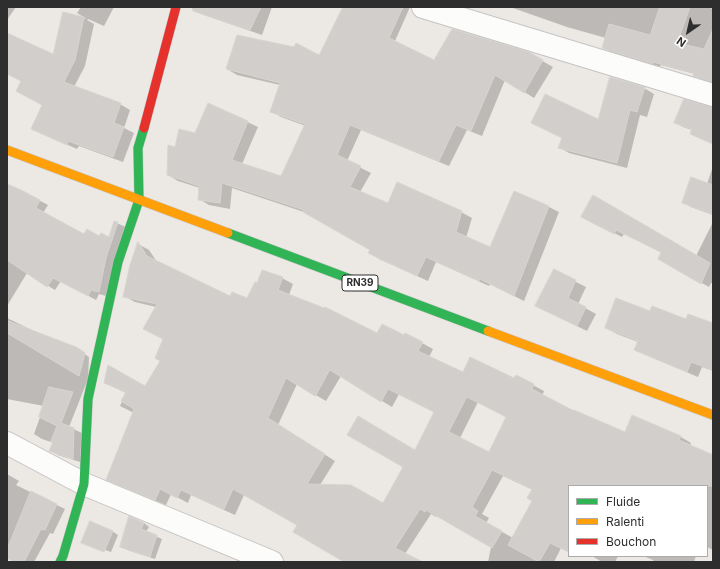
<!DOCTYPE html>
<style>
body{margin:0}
#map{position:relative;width:720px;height:569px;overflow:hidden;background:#ece8e4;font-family:Inter,sans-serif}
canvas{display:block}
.frame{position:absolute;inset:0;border:8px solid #2e2e2e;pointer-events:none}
.legend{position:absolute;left:568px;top:485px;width:140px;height:72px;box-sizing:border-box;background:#fff;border:1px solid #ababab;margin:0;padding:5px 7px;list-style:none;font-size:12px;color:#2e2e2e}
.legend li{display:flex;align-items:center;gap:8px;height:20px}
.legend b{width:20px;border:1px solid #ababab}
.north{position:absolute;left:668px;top:12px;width:40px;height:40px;-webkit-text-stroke:3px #fff;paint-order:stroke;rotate:214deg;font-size:11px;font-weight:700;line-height:16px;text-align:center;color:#2e2e2e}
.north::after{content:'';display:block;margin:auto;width:14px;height:18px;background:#2e2e2e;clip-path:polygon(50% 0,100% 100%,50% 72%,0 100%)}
</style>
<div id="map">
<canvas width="720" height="569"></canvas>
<div class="frame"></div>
<ul class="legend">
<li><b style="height:5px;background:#30b455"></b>Fluide</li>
<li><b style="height:5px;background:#ff9f0a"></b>Ralenti</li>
<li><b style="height:5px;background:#e5322d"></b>Bouchon</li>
</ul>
<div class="north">N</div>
</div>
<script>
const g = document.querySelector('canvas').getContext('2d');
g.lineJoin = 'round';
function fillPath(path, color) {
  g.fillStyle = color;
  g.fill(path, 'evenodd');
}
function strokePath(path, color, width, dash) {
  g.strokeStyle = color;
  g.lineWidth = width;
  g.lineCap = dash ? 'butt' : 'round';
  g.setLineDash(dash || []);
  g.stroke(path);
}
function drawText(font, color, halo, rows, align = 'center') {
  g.font = font + ' Inter,sans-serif';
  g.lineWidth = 4;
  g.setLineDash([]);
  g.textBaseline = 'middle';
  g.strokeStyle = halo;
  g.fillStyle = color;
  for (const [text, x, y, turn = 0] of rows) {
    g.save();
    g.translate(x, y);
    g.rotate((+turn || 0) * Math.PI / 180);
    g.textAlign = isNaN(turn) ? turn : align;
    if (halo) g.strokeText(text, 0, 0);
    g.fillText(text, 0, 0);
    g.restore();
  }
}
const shadow = new Path2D(`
 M 7,7 L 16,7 L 7,20 Z
 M 81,7 L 114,7 L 104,26 L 88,19 L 87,20 L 94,24 L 85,66 L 74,87 L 120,104 L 130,110 L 124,128 L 134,133 L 123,162 L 79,146 L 77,149 L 43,134 L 33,129 L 43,105 L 22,81 L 7,74 L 7,34 L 54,55 L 63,13 L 87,19 L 77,13 Z
 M 193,7 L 272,7 L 262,35 L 201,14 L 192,9 Z
 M 344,7 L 410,7 L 391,50 Z
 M 510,7 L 707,7 L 713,9 L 713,83 L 702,80 L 694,75 L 695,74 L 661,65 L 660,67 L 611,52 L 604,48 L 606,38 L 567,27 Z
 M 528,53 L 553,67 L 534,98 L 505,80 L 482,136 L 467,130 L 449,166 L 361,130 L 347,161 L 371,173 L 360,192 L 388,204 L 461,212 L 472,218 L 466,238 L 490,249 L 514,192 L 549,207 L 559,212 L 524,301 L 490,284 L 489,286 L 436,262 L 428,281 L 379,259 L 369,253 L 371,250 L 304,212 L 232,188 L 230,209 L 209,205 L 199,199 L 200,188 L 178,181 L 168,175 L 176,149 L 196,134 L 209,104 L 258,127 L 242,164 L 281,177 L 306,126 L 281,117 L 271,111 L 280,85 L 237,75 L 227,69 L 319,56 L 435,62 Z
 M 644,88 L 654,94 L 647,117 L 640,115 L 627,168 L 569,153 L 559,147 L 563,138 L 598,120 Z
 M 713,108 L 713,144 L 691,134 L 692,130 L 683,127 L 675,123 Z
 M 713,166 L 713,215 L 691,207 L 684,203 L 707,184 Z
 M 7,185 L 21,191 L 48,205 L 43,213 L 84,235 L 110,238 L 114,222 L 126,227 L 106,296 L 99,294 L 96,300 L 61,281 L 55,290 L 27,273 L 7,306 Z
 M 590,221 L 696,256 L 713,222 L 713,283 L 711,283 L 709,287 L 659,259 L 662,253 L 624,234 L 622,237 Z
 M 138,244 L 149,250 L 157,262 L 231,297 L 248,299 L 282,278 L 293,284 L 289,295 L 378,335 L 404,337 L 422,343 L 433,349 L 429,357 L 463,373 L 515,379 L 516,376 L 544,391 L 542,396 L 574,412 L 626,433 L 632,417 L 681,437 L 691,443 L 690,446 L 713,456 L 713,550 L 707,547 L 707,486 L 569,486 L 569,552 L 561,548 L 554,562 L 488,562 L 491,547 L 437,515 L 436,517 L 431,514 L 405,554 L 420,562 L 346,562 L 298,525 L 244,495 L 235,515 L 191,495 L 188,503 L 171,494 L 166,505 L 118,485 L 107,479 L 134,413 L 120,406 L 126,393 L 105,383 L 145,388 L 162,361 L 164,339 L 156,307 L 135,302 L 124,296 ZM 341,376 L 392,407 L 399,394 L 435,412 L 415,451 L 384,504 L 320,485 L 335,461 L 278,425 L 297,384 L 326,401 ZM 478,402 L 507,417 L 489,453 L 460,438 ZM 503,476 L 533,490 L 533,501 L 513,538 L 486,523 L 489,518 L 482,514 Z
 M 554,271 L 586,287 L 578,304 L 596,314 L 587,331 L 546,311 Z
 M 650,312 L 713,326 L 713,371 L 702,367 L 698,377 L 646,355 L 636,349 L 638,342 L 617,334 L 606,328 Z
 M 7,318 L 38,333 L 76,348 L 89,357 L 88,379 L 69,427 L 82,433 L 80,462 L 58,455 L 51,451 L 54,443 L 42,439 L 34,434 L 44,406 L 7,399 Z
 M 7,474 L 19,481 L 16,485 L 65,509 L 53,534 L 50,533 L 34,562 L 16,562 L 7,556 Z
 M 144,523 L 149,527 L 146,532 L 162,539 L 155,559 L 127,550 L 121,547 Z
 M 112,531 L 118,535 L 111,552 L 89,544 Z
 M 592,556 L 618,556 L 615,562 L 602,562 Z
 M 643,556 L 696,556 L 694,562 L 654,562 L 653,560 Z`);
const building = new Path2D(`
 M 194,7 L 261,7 L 250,30 L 193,11 Z
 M 343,7 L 403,7 L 389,38 L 434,60 L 452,29 L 529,52 L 543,60 L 524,93 L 495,75 L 471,131 L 456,125 L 439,161 L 350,125 L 337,155 L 361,166 L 350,187 L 388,203 L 397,182 L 462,211 L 456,232 L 490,247 L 514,191 L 549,206 L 514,296 L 480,279 L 479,281 L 426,257 L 417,276 L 368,253 L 370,250 L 303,212 L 304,210 L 222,183 L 220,203 L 198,200 L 199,186 L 167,175 L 168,145 L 175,147 L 179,129 L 195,133 L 208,103 L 248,121 L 232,160 L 281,176 L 305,124 L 270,112 L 280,83 L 226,69 L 237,35 L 294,47 L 296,43 L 319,55 Z
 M 660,7 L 690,7 L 677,43 L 704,49 L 713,29 L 713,82 L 693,76 L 694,73 L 653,62 L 652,64 L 602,48 L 609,24 L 650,35 Z
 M 63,12 L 84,17 L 75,60 L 64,82 L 121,103 L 114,123 L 124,127 L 113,157 L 68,141 L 67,145 L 31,129 L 42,105 L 16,91 L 21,81 L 7,74 L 7,33 L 53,54 Z
 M 610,77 L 645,87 L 637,112 L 630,110 L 617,163 L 558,148 L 562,138 L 531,123 L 545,94 L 598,119 Z
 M 684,99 L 713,107 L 713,144 L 690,134 L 692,129 L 674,123 Z
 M 691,177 L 713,185 L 713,214 L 682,203 Z
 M 7,184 L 21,190 L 40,200 L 36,208 L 84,234 L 87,229 L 99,236 L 101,233 L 109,237 L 114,221 L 118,222 L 106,258 L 99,292 L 91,290 L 88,296 L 53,278 L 47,287 L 7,260 Z
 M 593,195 L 710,263 L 701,284 L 658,259 L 661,252 L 616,230 L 614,234 L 581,217 Z
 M 138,242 L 147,256 L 230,296 L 232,292 L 247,298 L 255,282 L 257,283 L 262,270 L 283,277 L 278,290 L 324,308 L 325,307 L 377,333 L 382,324 L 404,335 L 405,333 L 423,342 L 418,351 L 463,372 L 470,357 L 514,378 L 516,375 L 534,384 L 532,389 L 574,411 L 574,410 L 625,432 L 632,415 L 681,436 L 679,440 L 713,455 L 713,486 L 569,486 L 569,552 L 550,543 L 539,562 L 508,545 L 532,501 L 527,498 L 532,489 L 492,470 L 472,507 L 478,511 L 475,516 L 502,531 L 492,548 L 426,510 L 425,512 L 420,509 L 395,548 L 423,562 L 344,562 L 293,532 L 297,525 L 233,489 L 224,509 L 181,490 L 177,498 L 160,489 L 155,500 L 106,480 L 134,409 L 121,401 L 126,392 L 104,383 L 108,365 L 145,386 L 160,361 L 155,358 L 163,339 L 143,329 L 157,304 L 123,297 L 130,265 ZM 330,370 L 381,402 L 388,389 L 434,412 L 415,450 L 358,416 L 347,435 L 403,467 L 383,503 L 351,485 L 307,484 L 325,454 L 268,418 L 286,378 L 315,396 ZM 467,397 L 506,417 L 489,452 L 449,432 Z
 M 554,269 L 576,280 L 568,298 L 586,307 L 577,326 L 535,306 Z
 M 616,298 L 650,311 L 652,306 L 686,319 L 688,314 L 713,323 L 713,370 L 691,362 L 687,372 L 634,350 L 638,341 L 605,328 Z
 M 8,321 L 76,347 L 84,352 L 85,353 L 79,376 L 7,333 Z
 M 49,387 L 73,392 L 61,423 L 74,428 L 73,459 L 49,451 L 53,442 L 51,441 L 57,426 L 39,417 Z
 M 31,491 L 57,504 L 45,530 L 41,529 L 24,562 L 14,562 L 7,558 L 7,550 Z
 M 129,516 L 144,523 L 141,529 L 157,535 L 150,557 L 120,547 Z
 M 90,521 L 113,531 L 104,552 L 81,543 Z`);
const street = new Path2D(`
 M 423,7 L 713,95
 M 7,443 L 84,484 L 272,562`);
const fast = new Path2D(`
 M 228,233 L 488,331
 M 60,562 L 63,556 L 84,484 L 88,399 L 118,262 L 139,200 L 138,148 L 144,128`);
const slow = new Path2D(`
 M 7,150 L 228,233
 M 488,331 L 713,415`);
const jam = new Path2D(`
 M 144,128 L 176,7`);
const shields = [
 [360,283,36]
];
const shieldNames = [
 ["RN39",360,283]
];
fillPath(shadow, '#0003');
fillPath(building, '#d1cecb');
strokePath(building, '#d7d4d0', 1);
strokePath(street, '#c5c4c5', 24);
strokePath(fast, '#c5c4c5', 10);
strokePath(slow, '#c5c4c5', 10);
strokePath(jam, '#c5c4c5', 10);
strokePath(street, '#fcfcfb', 22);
strokePath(fast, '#30b455', 9);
strokePath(slow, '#ff9f0a', 9);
strokePath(jam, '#e5322d', 9);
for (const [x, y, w] of shields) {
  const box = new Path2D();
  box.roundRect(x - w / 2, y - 8, w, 16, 3);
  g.fillStyle = '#fff';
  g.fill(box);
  strokePath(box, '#2e2e2e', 1);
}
drawText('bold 10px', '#2e2e2e', null, shieldNames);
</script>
